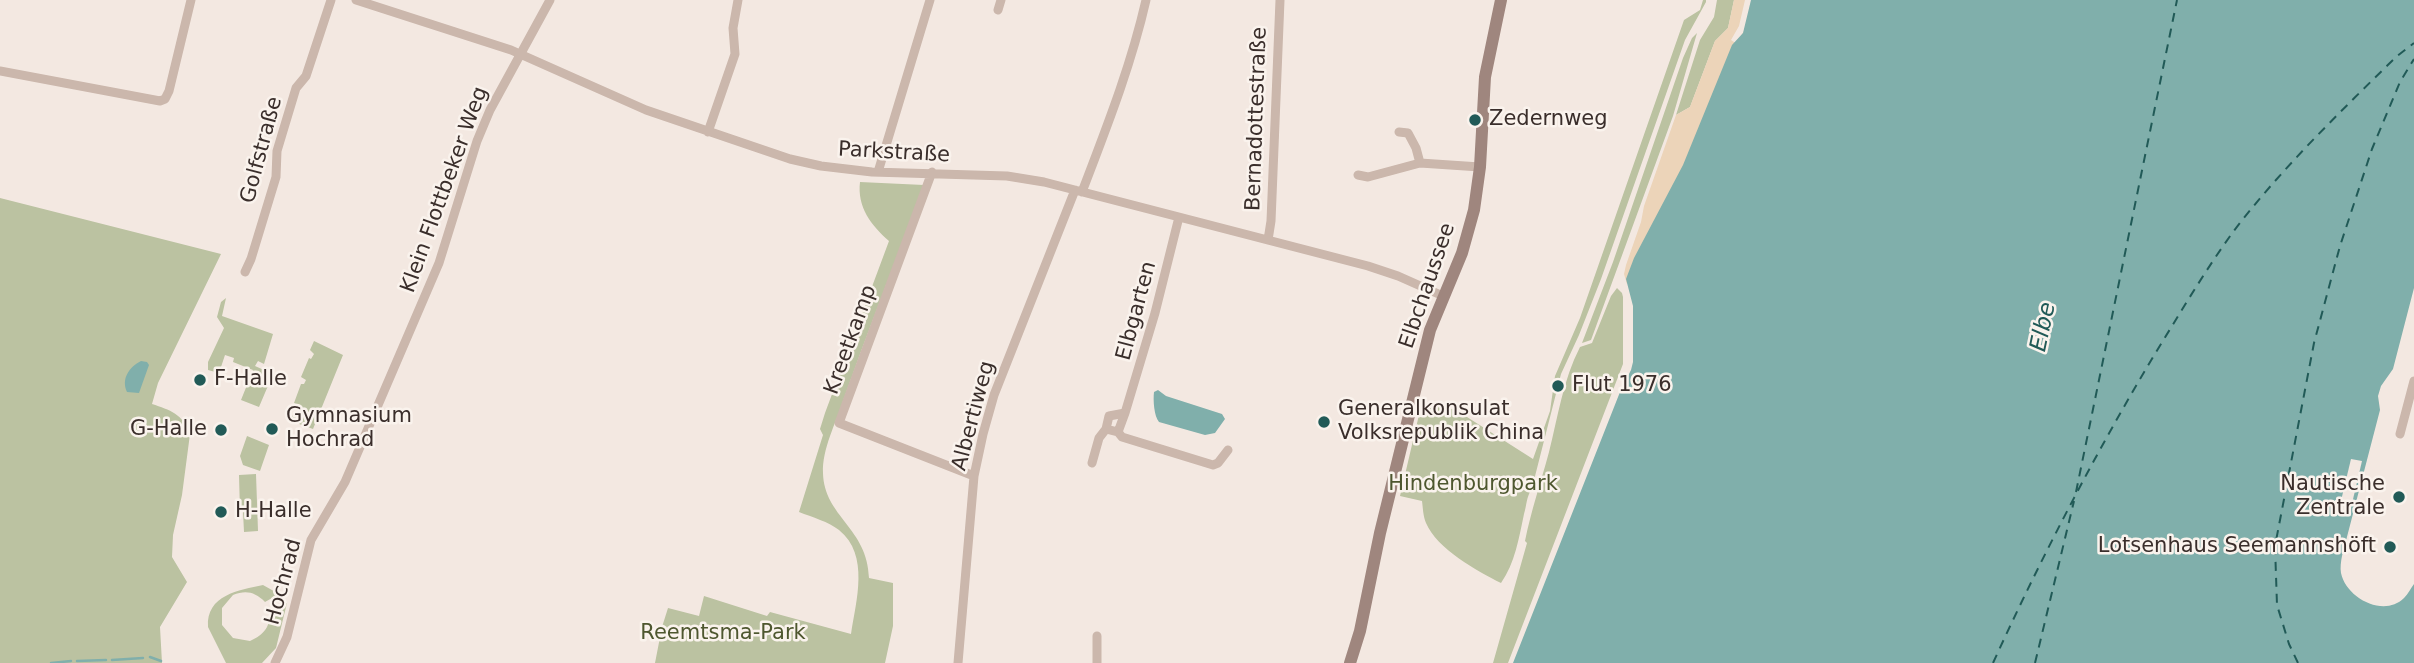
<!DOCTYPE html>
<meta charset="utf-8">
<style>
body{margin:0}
canvas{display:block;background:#f3e8e1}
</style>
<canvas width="2414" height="663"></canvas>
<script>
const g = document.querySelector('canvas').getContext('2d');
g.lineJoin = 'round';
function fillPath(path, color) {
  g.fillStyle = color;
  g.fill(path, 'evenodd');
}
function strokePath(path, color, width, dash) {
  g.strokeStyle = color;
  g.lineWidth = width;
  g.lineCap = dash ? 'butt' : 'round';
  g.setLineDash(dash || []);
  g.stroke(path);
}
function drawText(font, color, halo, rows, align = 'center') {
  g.font = font + ' "DejaVu Sans",sans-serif';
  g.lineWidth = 5;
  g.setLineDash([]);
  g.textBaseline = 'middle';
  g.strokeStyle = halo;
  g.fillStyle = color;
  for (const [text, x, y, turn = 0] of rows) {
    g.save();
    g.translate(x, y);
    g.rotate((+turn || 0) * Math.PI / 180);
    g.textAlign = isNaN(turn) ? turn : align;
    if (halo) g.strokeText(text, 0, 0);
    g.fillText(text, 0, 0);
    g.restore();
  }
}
const green = new Path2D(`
 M 1703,0 L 1706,0 L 1706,2 L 1685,40 L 1601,279 L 1579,335 L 1561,374 L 1532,488 C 1526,498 1527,504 1524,514 C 1519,538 1515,563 1501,583 C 1477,571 1437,549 1426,523 C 1423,516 1423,508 1422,501 L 1400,496 L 1422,402 L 1456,410 L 1533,459 L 1550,411 L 1555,376 L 1580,318 L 1684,20 L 1700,10 Z
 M 1717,0 L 1734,0 L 1728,28 L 1715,41 L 1690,107 L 1676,115 L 1700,40 L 1714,17 Z
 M 1697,33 L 1673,116 L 1591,340 L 1582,343 L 1613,262 L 1683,58 L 1692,38 Z
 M 860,182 L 924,185 C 897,257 869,328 843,401 C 836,423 822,449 823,473 C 824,517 868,528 869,578 L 893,583 L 893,626 L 885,663 L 655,663 L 662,627 L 668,608 L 699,616 L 704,596 L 767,616 L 770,612 L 851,634 C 856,601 870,555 839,530 C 829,522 812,517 799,512 L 823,435 L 820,429 L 825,413 L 889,241 C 871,225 857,207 860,182 Z
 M 0,198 L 221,254 L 158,383 L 152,404 C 170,410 183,414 190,434 L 182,495 L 173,535 L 172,557 L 187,582 L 160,627 L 162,663 L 0,663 Z
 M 1617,288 L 1622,293 L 1623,297 L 1623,364 L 1508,663 L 1493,663 L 1527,543 L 1525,541 C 1531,511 1541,482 1549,452 C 1558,416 1563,380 1580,347 L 1592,343 L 1611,296 Z
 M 226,298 L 222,316 L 273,334 L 264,364 L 258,361 L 255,366 L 273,374 L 259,407 L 241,400 L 253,370 L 233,362 L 234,358 L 225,355 L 219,373 L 208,370 L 208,362 L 224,328 L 217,317 L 221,302 Z
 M 314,341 L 343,355 L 313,429 L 291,421 L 294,411 L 297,411 L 299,406 L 294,403 L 301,384 L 304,384 L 306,380 L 301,377 L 309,358 L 311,359 L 314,354 L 310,350 Z
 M 247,436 L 269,445 L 260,471 L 243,465 L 240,456 Z
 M 256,474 L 258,531 L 244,532 L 243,512 L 240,512 L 239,475 Z
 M 263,585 L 279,594 L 265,602 C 255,592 246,590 233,595 L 222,608 L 222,625 L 233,638 L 250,641 C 264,635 272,625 269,610 L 287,603 L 276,648 L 262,663 L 226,663 L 208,627 C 206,595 239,590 263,585 Z`);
const sand = new Path2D(`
 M 1734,0 L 1745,0 L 1739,26 L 1731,40 L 1734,42 L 1737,42 L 1764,0 L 1627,284 L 1624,274 L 1626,265 L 1641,222 L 1644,206 L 1676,115 L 1690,107 L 1715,41 L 1728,28 Z`);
const water = new Path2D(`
 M 1751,0 L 2414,0 L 2414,288 L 2393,369 L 2381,386 L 2378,396 L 2380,410 L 2342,556 C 2341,561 2340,568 2341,573 C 2346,598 2384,618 2404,598 C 2408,594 2411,588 2414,584 L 2414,663 L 1513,663 L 1620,392 L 1631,370 L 1633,362 L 1633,306 L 1626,279 L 1634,258 L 1683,165 L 1732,45 L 1743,33 Z
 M 141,361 L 147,362 L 149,365 L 139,393 L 127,392 C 121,379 129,367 141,361 Z
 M 1158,390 L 1166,396 L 1222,414 L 1225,419 L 1215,433 L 1205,435 L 1159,422 C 1154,416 1153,400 1154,392 Z`);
const pier = new Path2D(`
 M 2351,459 L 2362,461 L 2350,512 L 2339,509 Z`);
const stream = new Path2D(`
 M 150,657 L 161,661
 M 112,660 L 143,658
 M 77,661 L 106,660
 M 51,663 L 71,661`);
const ferry = new Path2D(`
 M 2076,492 L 2177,0
 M 1993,663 C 2041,558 2094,456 2153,357 C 2179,315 2204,272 2233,232 C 2281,169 2339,113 2396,57 L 2414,43
 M 2035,663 L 2074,501
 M 2298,663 L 2289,644 L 2277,605 L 2275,546 L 2314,343 L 2340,246 L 2372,149 L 2400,82 L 2414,59`);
const street = new Path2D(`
 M 356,0 L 511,50 L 646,110 L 790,159 L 821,166 L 872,172 L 1007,176 L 1044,182 L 1368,266 L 1398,276 L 1443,296
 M 998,10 L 1001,0
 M 0,71 L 160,101 L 165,99 L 169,91 L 191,0
 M 708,132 L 735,54 L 733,28 L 738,0
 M 1399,132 L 1408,133 L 1416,148 L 1420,163
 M 878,172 L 930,0
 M 932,172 L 839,423 L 974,476
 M 1358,175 L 1368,177 L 1420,163 L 1480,167
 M 1082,192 C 1106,129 1131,66 1146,0
 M 1268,240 L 1271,221 L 1280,0
 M 245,272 L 251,259 L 276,177 L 277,151 L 296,88 L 306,76 L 331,0
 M 1125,413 L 1118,432 L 1106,429 L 1109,416 L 1125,413 L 1155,313 L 1179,217
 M 1118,432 L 1122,437 L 1213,465 L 1218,463 L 1228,450
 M 2400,434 L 2414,381
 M 1092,463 L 1099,438 L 1106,429
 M 1097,636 L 1097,663
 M 275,663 L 287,637 L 311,540 L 345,482 L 439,263 L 477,141 L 490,110 L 550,0
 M 958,663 L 974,476 L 983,434 L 994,395 L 1075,190`);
const secondary = new Path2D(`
 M 1350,663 L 1360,631 L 1380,533 L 1430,330 L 1462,253 L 1474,210 L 1480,167 L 1485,77 L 1501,0`);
const markers = [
 [1475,120,7,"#215a57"],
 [200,380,7,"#215a57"],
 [1558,386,7,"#215a57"],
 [1324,422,7,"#215a57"],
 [272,429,7,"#215a57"],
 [221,430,7,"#215a57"],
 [2399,497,7,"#215a57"],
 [221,512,7,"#215a57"],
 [2390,547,7,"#215a57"]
];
const streetNames = [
 ["Bernadottestraße",1257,119,-88],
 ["Golfstraße",262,150,-75],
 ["Parkstraße",894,153,3],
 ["Klein Flottbeker Weg",445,190,-70],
 ["Elbchaussee",1428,286,-71],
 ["Elbgarten",1137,311,-75],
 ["Kreetkamp",851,340,-70],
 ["Albertiweg",974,416,-75],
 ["Hochrad",284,582,-75]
];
const poiNames = [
 ["Zedernweg",1489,120],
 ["F-Halle",214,380],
 ["Flut 1976",1572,386],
 ["Generalkonsulat",1338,410],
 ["Volksrepublik China",1338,434],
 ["Gymnasium",286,417],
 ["Hochrad",286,441],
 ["G-Halle",207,430,"right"],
 ["Nautische",2385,485,"right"],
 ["Zentrale",2385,509,"right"],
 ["H-Halle",235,512],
 ["Lotsenhaus Seemannshöft",2376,547,"right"]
];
const parkNames = [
 ["Hindenburgpark",1473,485],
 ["Reemtsma-Park",723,634]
];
const waterNames = [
 ["Elbe",2044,327,-78]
];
fillPath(green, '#bbc2a1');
fillPath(sand, '#ecd4b9');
fillPath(water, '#80afab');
fillPath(pier, '#f3e8e1');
strokePath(stream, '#80afab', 2.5);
strokePath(ferry, '#215a57', 2, [9, 7]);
strokePath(street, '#cbb7ac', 9);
strokePath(secondary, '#9f867e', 12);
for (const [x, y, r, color] of markers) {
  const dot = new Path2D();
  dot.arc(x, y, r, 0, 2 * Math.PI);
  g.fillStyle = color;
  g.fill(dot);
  strokePath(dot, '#faf3ed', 2.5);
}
drawText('21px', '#3a2e2b', '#faf3ed', streetNames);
drawText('21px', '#3a2e2b', '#faf3ed', poiNames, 'left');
drawText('21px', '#4e572f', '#faf3ed', parkNames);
drawText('italic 23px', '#215a57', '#faf3ed', waterNames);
</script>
